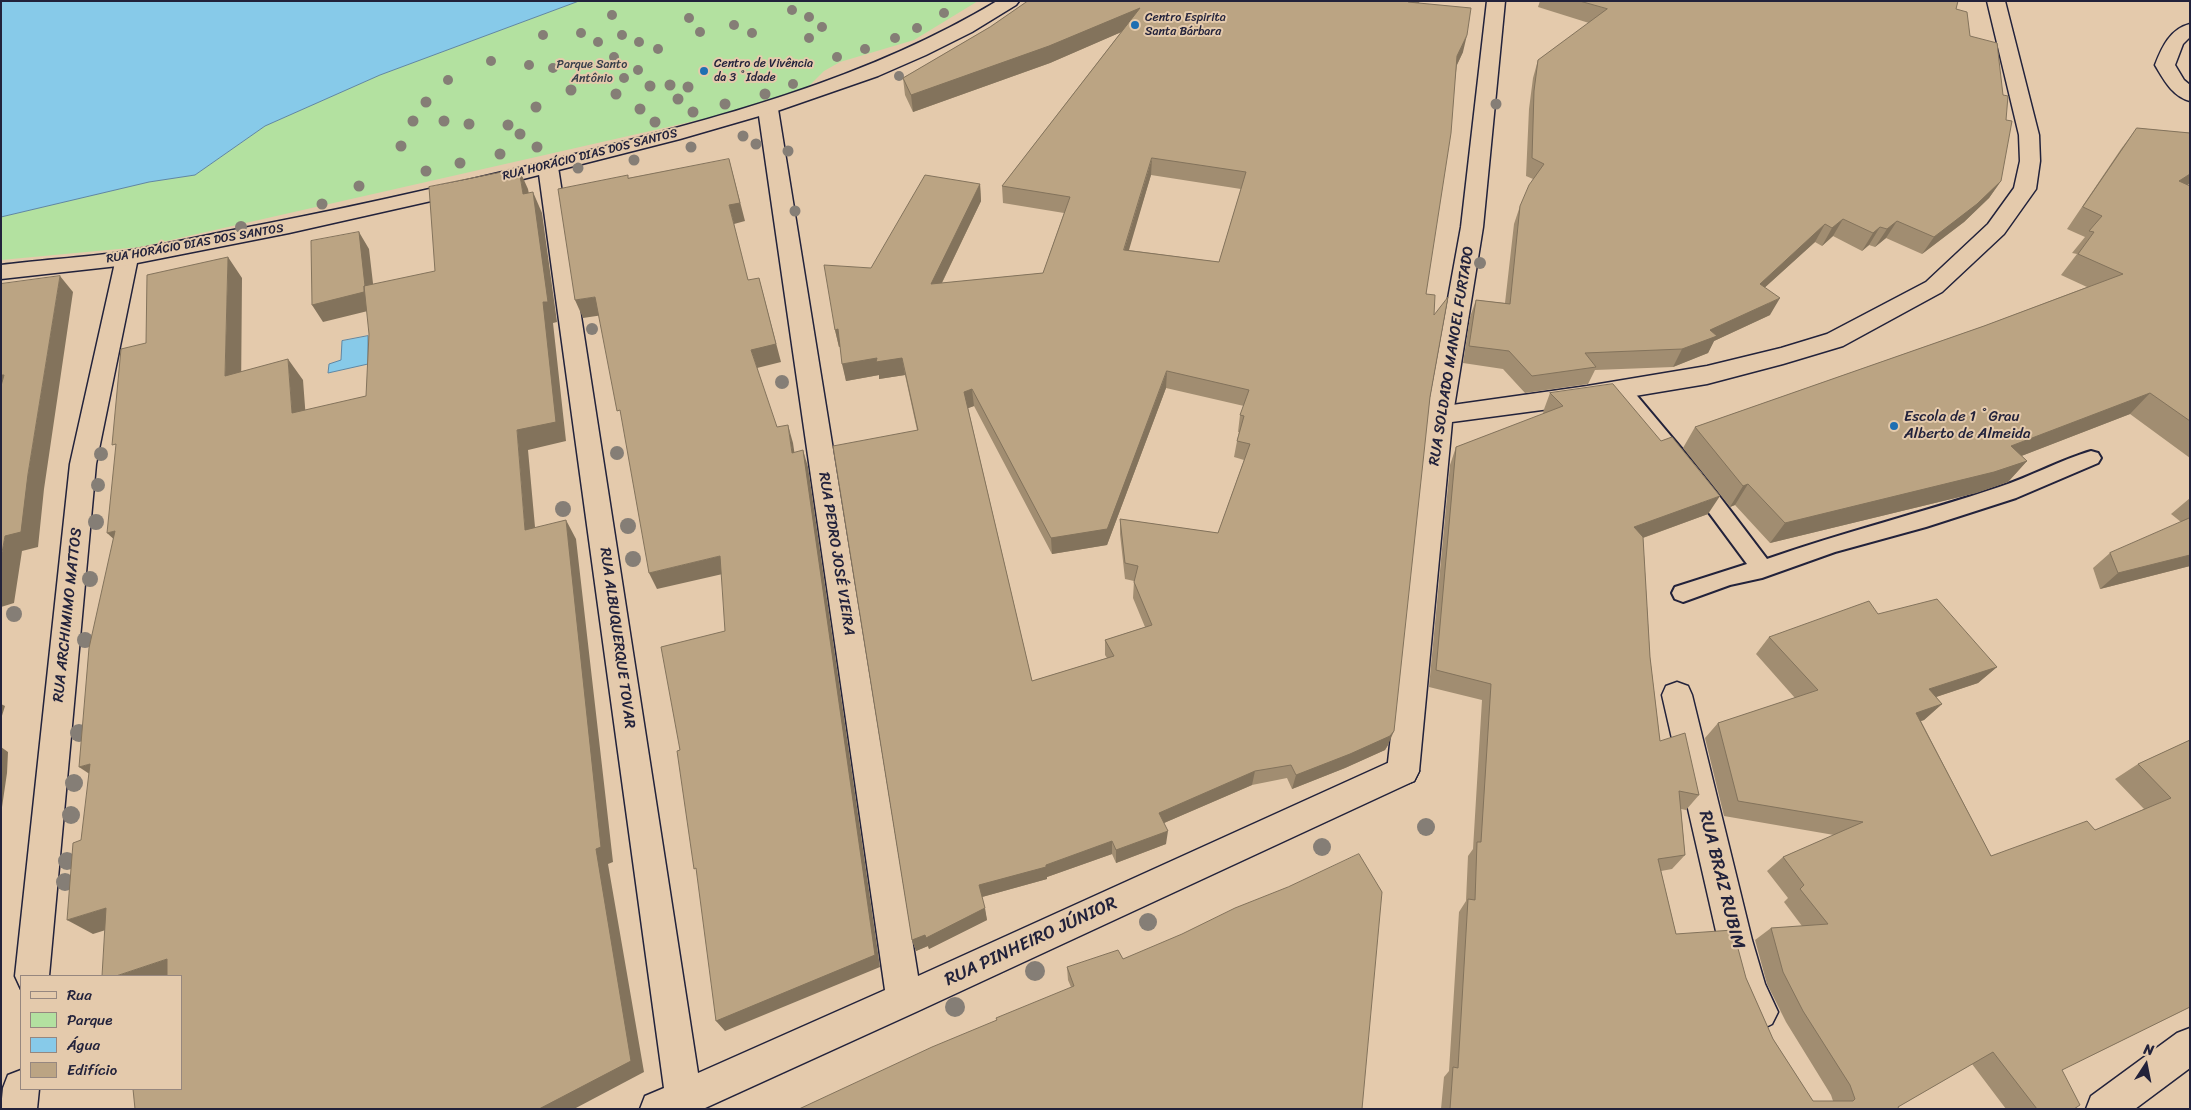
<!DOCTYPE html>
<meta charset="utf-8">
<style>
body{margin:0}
#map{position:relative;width:2191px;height:1110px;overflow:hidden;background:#e4caac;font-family:Sriracha,sans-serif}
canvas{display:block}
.frame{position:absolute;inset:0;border:2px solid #22223b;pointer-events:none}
.legend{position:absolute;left:20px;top:975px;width:162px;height:115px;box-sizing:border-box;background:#e4caac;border:1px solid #96877f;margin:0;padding:6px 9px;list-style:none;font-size:15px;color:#22223b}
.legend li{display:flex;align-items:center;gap:10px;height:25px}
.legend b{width:25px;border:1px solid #96877f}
.north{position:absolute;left:2121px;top:1040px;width:50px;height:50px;-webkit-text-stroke:4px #e4caac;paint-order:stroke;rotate:11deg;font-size:14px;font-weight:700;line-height:20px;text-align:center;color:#22223b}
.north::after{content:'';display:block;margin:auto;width:18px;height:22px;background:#22223b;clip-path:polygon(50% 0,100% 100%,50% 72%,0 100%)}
</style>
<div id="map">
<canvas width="2191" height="1110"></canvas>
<div class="frame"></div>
<ul class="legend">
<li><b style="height:6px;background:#e4caac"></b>Rua</li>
<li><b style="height:14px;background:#b3e1a0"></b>Parque</li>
<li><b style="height:14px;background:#87cae9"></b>Água</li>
<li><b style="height:14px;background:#bba483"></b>Edifício</li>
</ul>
<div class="north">N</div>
</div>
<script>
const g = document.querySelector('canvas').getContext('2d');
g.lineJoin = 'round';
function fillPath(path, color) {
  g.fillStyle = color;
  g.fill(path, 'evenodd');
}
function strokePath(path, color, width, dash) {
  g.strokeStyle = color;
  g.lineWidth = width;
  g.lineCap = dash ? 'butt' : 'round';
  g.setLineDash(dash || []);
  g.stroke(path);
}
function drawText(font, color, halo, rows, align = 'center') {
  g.font = font + ' Sriracha,sans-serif';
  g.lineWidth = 4;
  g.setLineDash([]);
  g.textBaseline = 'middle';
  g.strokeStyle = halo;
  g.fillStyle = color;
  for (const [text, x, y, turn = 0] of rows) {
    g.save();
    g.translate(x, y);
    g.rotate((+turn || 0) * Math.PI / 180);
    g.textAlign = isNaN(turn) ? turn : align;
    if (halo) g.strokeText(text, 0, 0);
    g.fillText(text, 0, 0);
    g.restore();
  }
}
const green = new Path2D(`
 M 579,1 L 978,1 L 914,40 L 840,62 L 824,71 L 807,88 L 756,107 L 140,247 L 1,260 L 1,217 L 149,182 L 195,175 L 265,126 L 380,75 Z`);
const water = new Path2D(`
 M 1,1 L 579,1 L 380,75 L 265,126 L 195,175 L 149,182 L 1,217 Z
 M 368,336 L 368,364 L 328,373 L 329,364 L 341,360 L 342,341 Z`);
const lane = new Path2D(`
 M 1621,383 L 1628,385 L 1701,472 L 1767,559 C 1843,532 1922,513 1999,487 C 2030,477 2060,460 2091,451 L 2098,453 L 2101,458 L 2098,463 L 2016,498 L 1926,527 L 1835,552 L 1762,578 L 1730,585 L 1683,602 L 1675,599 L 1672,593 L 1675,587 L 1747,564 L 1687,483 L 1614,395 L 1611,390 L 1614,385 Z`);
const street = new Path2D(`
 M 1487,1 L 1505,1 L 1483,227 L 1453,414 L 1449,420 L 1440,423 L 1431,420 L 1427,414 L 1461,227 Z
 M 2190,24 L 2190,37 L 2183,44 L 2175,65 L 2184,80 L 2190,85 L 2190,101 C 2172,96 2164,80 2155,65 C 2162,47 2170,29 2190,24 Z
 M 768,103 L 775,105 L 778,109 L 918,976 L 1392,761 L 1403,757 L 1414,761 L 1419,771 L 1414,781 L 916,1012 L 703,1109 L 640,1109 L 645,1096 L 664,1088 L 538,167 L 541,163 L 548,161 L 555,163 L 558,167 L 698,1073 L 885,990 L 758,109 L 761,105 Z
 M 127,251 L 135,253 L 138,258 L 96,464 L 49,976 L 21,976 L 21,989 L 15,976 L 70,464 L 116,258 L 119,253 Z
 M 1677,682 L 1688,686 L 1692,695 L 1752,940 L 1765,984 L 1778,1012 L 1772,1024 L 1760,1030 L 1748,1024 L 1732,989 L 1718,940 L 1662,695 L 1666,686 Z
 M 2190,1028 L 2190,1068 L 2135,1109 L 2086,1109 L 2091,1096 L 2177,1033 Z
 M 21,1070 L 21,1089 L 39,1089 L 37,1109 L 1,1109 L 3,1088 L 8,1075 Z`);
const secondary = new Path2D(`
 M 997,1 L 1019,1 L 1016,5 L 972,32 L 926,55 L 878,76 L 780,110 L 680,139 L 480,190 L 289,233 L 127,265 L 1,279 L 1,265 C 39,260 77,258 115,253 C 153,247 190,239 228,231 C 335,211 442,187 548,161 C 702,122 859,84 997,1 Z
 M 1987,1 L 2005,1 L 2039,135 L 2040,161 L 2036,189 L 2004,234 L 1942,292 L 1843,346 L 1783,364 L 1707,384 L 1587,404 L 1452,422 L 1419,771 L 1414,781 L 1403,785 L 1392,781 L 1387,771 L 1427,414 L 1431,408 L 1587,386 L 1707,366 L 1781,348 L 1827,334 L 1926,282 L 1988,224 L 2014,188 L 2020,161 L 2019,135 Z`);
const trees = [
 [792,10,5],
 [944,13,5],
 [612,15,5],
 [809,17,5],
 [689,18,5],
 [734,25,5],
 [822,27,5],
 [917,28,5],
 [700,32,5],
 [581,33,5],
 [752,33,5],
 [543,35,5],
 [622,35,5],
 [809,38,5],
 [895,38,5],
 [598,42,5],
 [639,42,5],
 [658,49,5],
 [865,49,5],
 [614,57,5],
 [837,57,5],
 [491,61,5],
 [529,65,5],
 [553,68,5],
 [638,70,5],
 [899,76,5],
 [624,78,5],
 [448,80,5],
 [793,84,5],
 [670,85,5.5],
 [650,86,5.5],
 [688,87,5.5],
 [571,90,5.5],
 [616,94,5.5],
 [765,94,5.5],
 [678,99,5.5],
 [426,102,5.5],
 [725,104,5.5],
 [1496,104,5.5],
 [536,107,5.5],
 [640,109,5.5],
 [693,112,5.5],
 [413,121,5.5],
 [444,121,5.5],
 [655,122,5.5],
 [469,124,5.5],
 [508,125,5.5],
 [520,134,5.5],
 [743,136,5.5],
 [756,144,5.5],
 [401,146,5.5],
 [537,147,5.5],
 [691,147,5.5],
 [788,151,5.5],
 [500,154,5.5],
 [634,160,5.5],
 [460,163,5.5],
 [578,168,5.5],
 [426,171,5.5],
 [359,186,5.5],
 [322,204,5.5],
 [795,211,5.5],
 [241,227,6],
 [1480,263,6],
 [592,329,6],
 [782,382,7],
 [617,453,7],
 [101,454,7],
 [98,485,7],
 [563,509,8],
 [96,522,8],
 [628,526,8],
 [633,559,8],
 [90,579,8],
 [14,614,8],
 [85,640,8],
 [79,733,9],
 [74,783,9],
 [71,815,9],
 [1426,827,9],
 [1322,847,9],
 [67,861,9],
 [65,882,9],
 [1148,922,9],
 [1035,971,10],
 [955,1007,10]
];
const wall = new Path2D(`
 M 1028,1 L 1420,1 L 1419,3 L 1463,52 L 1457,65 L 1426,294 L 1434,315 L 1430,397 L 1388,745 L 1385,750 L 1345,768 L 1292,789 L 1287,778 L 1252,785 L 1164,823 L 1166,844 L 1116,863 L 1112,854 L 1047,877 L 1047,879 L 982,897 L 987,920 L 929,949 L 928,946 L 916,951 L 912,940 L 917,430 L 905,375 L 879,379 L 879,375 L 846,381 L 840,347 L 839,347 L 835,330 L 871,268 L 980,184 L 981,201 L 942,283 L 1043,273 L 1064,213 L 1003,203 L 1002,186 L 1121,32 L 1050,63 L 913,112 L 905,95 L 903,78 L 990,27 ZM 1151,175 L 1241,189 L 1219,262 L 1128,250 ZM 1166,388 L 1244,406 L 1240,415 L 1238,432 L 1239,432 L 1237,441 L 1234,457 L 1244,460 L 1218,533 L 1120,519 L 1120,534 L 1125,579 L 1134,581 L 1133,598 L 1145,627 L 1105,640 L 1105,655 L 1107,658 L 1032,681 L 968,408 L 974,406 L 1052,554 L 1107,545 Z
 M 1540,1 L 1958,1 L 1956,9 L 1970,36 L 2001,181 L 1989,198 L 1964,222 L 1922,254 L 1886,238 L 1875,247 L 1869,245 L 1862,251 L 1833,236 L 1822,246 L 1815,242 L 1765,287 L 1770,315 L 1714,341 L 1708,353 L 1673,367 L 1595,370 L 1588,384 L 1525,393 L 1503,369 L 1463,363 L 1470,317 L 1476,300 L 1505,303 L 1514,224 L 1520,206 L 1533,179 L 1526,176 L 1529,109 L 1533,78 L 1538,60 L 1589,23 L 1538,7 Z
 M 2137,128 L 2190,133 L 2190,183 L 2188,185 L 2190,186 L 2190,458 L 2130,414 L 2021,456 L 2027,461 L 2008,482 L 1976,493 L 1770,543 L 1735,505 L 1730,507 L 1683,448 L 1695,427 L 1984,326 L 2087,287 L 2061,275 L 2077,254 L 2072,253 L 2085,237 L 2067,229 L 2121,149 Z
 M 1550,393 L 1708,514 L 1643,538 L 1650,657 L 1660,741 L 1699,795 L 1686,810 L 1681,809 L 1685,855 L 1672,869 L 1661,871 L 1676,934 L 1746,978 L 1773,1039 L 1813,1101 L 1833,1101 L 1831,1095 L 1786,1022 L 1767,984 L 1755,940 L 1771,928 L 1802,926 L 1784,902 L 1788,898 L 1767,871 L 1783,857 L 1834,835 L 1724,816 L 1705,738 L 1718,723 L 1795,698 L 1756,654 L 1769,637 L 1878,614 L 1997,667 L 1978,683 L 1936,697 L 1942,704 L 1924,720 L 1921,721 L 1991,856 L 2095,830 L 2144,809 L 2115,779 L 2138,764 L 2190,740 L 2190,1007 L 2062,1070 L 2074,1109 L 2006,1109 L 1972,1064 L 1898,1107 L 1899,1109 L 1441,1109 L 1444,1077 L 1449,1071 L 1459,912 L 1466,901 L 1468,856 L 1473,849 L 1482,700 L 1429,687 L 1450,465 L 1456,447 L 1544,414 L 1543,412 Z
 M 2190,498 L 2190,566 L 2100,589 L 2093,568 L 2110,553 L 2181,522 L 2171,514 Z
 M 1382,892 L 1071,987 L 1068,980 L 1067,967 L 1123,959 Z`);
const shadedWall = new Path2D(`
 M 1409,1 L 1420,1 L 1404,19 Z
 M 1140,8 L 1140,24 L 1050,63 L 913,112 L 911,95 Z
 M 1467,35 L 1463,52 L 1453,73 L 1457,56 Z
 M 1152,158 L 1151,175 L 1124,267 L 1124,250 Z
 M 729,159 L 745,221 L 734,224 L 753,298 L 729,205 Z
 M 519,169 L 528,189 L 533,215 L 523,194 Z
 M 2190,174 L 2190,183 L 2161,203 L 2179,181 Z
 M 2001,181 L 1989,198 L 1964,222 L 1922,254 L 1934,237 Z
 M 980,184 L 981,201 L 933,301 L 931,284 Z
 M 533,192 L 542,213 L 557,322 L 553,323 L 566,441 L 528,450 L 537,549 L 525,530 L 517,430 L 543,302 Z
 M 1843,219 L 1833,236 L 1822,246 L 1832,228 Z
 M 1897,221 L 1886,238 L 1875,247 L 1887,229 Z
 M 1825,224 L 1815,242 L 1750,301 L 1760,284 Z
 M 1880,227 L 1869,245 L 1862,251 L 1873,233 Z
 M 359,232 L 369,249 L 376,309 L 323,322 L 312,305 Z
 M 228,257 L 242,278 L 241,396 L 225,376 Z
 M 60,276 L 73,292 L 44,489 L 38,547 L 22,551 L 14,603 L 1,607 L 1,558 L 5,536 L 28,474 Z
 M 759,278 L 781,362 L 757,368 L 751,350 Z
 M 595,297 L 603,315 L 583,318 L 575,300 Z
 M 1780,298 L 1770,315 L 1714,341 L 1708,353 L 1673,367 L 1682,349 L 1710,330 Z
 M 838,329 L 841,346 L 839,347 L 835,330 Z
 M 877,358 L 902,358 L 905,375 L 879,379 L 879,375 L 846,381 L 842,364 Z
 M 288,359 L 303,380 L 307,433 L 292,413 Z
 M 1167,371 L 1166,388 L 1107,545 L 1052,554 L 1051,538 Z
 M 1,375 L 4,375 L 1,394 Z
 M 972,389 L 974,406 L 966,409 L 964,392 Z
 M 2150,393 L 2130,414 L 1993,467 L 2011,446 Z
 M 788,425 L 793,443 L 797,470 L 792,453 Z
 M 803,450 L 808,467 L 880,967 L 725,1031 L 716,1021 Z
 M 2027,461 L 2008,482 L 1976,493 L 1770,543 L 1785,523 Z
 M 1748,484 L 1735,505 L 1730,507 L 1743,486 Z
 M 1720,496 L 1708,514 L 1623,545 L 1634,527 Z
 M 566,520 L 576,539 L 613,862 L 608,864 L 644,1072 L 574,1109 L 539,1109 L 596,849 Z
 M 115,531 L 128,552 L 107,533 Z
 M 2190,555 L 2190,566 L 2100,589 L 2118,573 Z
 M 720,556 L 727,573 L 657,589 L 649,573 Z
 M 1997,667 L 1978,683 L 1912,705 L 1929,689 Z
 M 1,704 L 5,706 L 1,719 Z
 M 1942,704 L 1924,720 L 1899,728 L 1916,713 Z
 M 1394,731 L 1388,745 L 1385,750 L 1345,768 L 1292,789 L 1296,775 Z
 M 1,747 L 8,752 L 7,773 L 1,814 Z
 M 90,764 L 103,783 L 79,767 Z
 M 1255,771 L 1252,785 L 1157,826 L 1159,813 Z
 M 1168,831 L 1166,844 L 1116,863 L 1116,850 Z
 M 1112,841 L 1112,854 L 1047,877 L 1047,879 L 982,897 L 979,885 L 1046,865 Z
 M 106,908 L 131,922 L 93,934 L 67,920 Z
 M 985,908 L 987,920 L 929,949 L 928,946 L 916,951 L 912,940 Z
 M 167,959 L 179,976 L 116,976 Z`);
const building = new Path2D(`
 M 1028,1 L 1409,1 L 1408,2 L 1471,8 L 1467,35 L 1457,56 L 1451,133 L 1426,294 L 1435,295 L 1434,315 L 1448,297 L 1430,397 L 1394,731 L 1390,736 L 1350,754 L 1296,775 L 1291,765 L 1255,771 L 1159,813 L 1168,831 L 1116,850 L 1112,841 L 1046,865 L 1046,867 L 979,885 L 985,908 L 926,938 L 925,935 L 912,940 L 833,446 L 918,430 L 902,358 L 876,362 L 877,358 L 842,364 L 838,329 L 835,330 L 824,265 L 871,268 L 925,175 L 980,184 L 931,284 L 1043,273 L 1070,197 L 1002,186 L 1140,8 L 1049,46 L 911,95 L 903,78 L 990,27 ZM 1152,158 L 1246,172 L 1219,262 L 1124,250 ZM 1167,371 L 1249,390 L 1240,415 L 1244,416 L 1237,441 L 1250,444 L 1218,533 L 1120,519 L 1125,563 L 1138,566 L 1134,582 L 1152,625 L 1105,640 L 1114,656 L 1032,681 L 964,392 L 972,389 L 1051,538 L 1107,529 Z
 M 1580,1 L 1958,1 L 1956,9 L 1967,12 L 1970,36 L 1997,43 L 2003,95 L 2008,96 L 2006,120 L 2012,121 L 2001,181 L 1977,204 L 1934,237 L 1897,221 L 1887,229 L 1880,227 L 1873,233 L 1843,219 L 1832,228 L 1825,224 L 1760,284 L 1780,298 L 1710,330 L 1717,336 L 1682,349 L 1585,353 L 1596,367 L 1532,376 L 1509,351 L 1469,346 L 1476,300 L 1510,304 L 1520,206 L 1529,185 L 1544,164 L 1532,158 L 1534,91 L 1538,60 L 1607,9 Z
 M 2137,128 L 2190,133 L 2190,174 L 2179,181 L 2190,186 L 2190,421 L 2150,393 L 2011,446 L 2027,461 L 1994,472 L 1785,523 L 1748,484 L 1743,486 L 1695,427 L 1984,326 L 2123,274 L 2078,254 L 2094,232 L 2089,231 L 2102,216 L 2083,207 Z
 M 729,159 L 740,203 L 729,205 L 748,280 L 759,278 L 776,344 L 751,350 L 777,427 L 788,425 L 792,453 L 803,450 L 875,955 L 716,1021 L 696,868 L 694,869 L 677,751 L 680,750 L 661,647 L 725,631 L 720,556 L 649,573 L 620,410 L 617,411 L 595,297 L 575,300 L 558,189 L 628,175 L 628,178 Z
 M 519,169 L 523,194 L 533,192 L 548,302 L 543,302 L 556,422 L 517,430 L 525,530 L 566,520 L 601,847 L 596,849 L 631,1061 L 539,1109 L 135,1109 L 133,1089 L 181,1089 L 181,976 L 167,976 L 167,959 L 116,976 L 102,976 L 106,908 L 67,920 L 73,843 L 81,840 L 90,764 L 79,767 L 89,648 L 115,531 L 107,533 L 116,444 L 112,445 L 121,349 L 146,343 L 147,275 L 228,257 L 225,376 L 288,359 L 292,413 L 366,396 L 369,334 L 364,286 L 435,271 L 429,187 Z
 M 359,232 L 365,286 L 364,286 L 364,292 L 312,305 L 311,241 Z
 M 60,276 L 28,474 L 21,532 L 5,536 L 1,558 L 1,386 L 4,375 L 1,375 L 1,284 Z
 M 1613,384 L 1661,441 L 1672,437 L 1720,496 L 1634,527 L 1643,537 L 1650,657 L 1660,741 L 1685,733 L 1699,795 L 1679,791 L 1685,855 L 1658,859 L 1676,934 L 1733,930 L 1746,978 L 1773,1039 L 1813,1101 L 1853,1101 L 1855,1099 L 1850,1085 L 1803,1011 L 1783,972 L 1771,928 L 1828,924 L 1800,889 L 1804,885 L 1783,857 L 1863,822 L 1738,801 L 1718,723 L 1818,690 L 1769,637 L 1869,601 L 1878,614 L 1937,599 L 1997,667 L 1929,689 L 1942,704 L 1916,713 L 1991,856 L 2087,821 L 2095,830 L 2171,798 L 2138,764 L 2190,740 L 2190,1007 L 2062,1070 L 2080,1105 L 2074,1109 L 2037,1109 L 1993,1052 L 1898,1107 L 1899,1109 L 1450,1109 L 1453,1067 L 1458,1068 L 1468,899 L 1475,900 L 1477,842 L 1481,842 L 1491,684 L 1436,670 L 1456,447 L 1563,406 L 1550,393 Z
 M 2190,518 L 2190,555 L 2118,573 L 2110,553 Z
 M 1359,854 L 1382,892 L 1362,1109 L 799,1109 L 932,1047 L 997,1020 L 996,1018 L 1074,986 L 1067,967 L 1118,950 L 1123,959 L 1182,934 L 1235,908 L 1288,887 Z`);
const markers = [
 [1135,25,5,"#1f6fb2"],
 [704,71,5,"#1f6fb2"],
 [1894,426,5,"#1f6fb2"]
];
const farPoinames = [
 ["Centro Espirita",1145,18],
 ["Santa Bárbara",1145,32],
 ["Centro de Vivência",714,64],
 ["da 3˚ Idade",714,78]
];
const farParknames = [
 ["Parque Santo",592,65],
 ["Antônio",592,79]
];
const farStreetnames = [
 ["RUA HORÁCIO DIAS DOS SANTOS",590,155,-14],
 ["RUA HORÁCIO DIAS DOS SANTOS",195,244,-10]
];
const streetNames = [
 ["RUA SOLDADO MANOEL FURTADO",1452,356,-81],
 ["RUA PEDRO JOSÉ VIEIRA",836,554,81],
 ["RUA ARCHIMIMO MATTOS",68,615,-84],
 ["RUA ALBUQUERQUE TOVAR",617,638,82]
];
const poiNames = [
 ["Escola de 1˚ Grau",1904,417],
 ["Alberto de Almeida",1904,434]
];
const nearStreetnames = [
 ["RUA BRAZ RUBIM",1721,880,76],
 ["RUA PINHEIRO JÚNIOR",1031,942,-25]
];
fillPath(green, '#b3e1a0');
fillPath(water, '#87cae9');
strokePath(water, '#5f87a3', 1);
strokePath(lane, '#22223b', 4);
strokePath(street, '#22223b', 3);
strokePath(secondary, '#22223b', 3);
fillPath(lane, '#e4caac');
fillPath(street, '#e4caac');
fillPath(secondary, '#e4caac');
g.fillStyle = '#857e76';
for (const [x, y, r] of trees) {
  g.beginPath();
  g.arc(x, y, r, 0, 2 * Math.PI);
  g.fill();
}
fillPath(wall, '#a18d71');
fillPath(shadedWall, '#83735c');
fillPath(building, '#bba483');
strokePath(building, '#83735c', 1);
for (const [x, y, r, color] of markers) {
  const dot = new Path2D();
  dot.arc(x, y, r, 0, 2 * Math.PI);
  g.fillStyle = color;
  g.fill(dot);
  strokePath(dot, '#e4caac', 2);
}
drawText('12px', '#22223b', '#e4caac', farPoinames, 'left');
drawText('12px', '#383f4a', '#e4caac', farParknames);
drawText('12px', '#22223b', '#e4caac', farStreetnames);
drawText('15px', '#22223b', '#e4caac', streetNames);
drawText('15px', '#22223b', '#e4caac', poiNames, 'left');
drawText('18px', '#22223b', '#e4caac', nearStreetnames);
</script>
